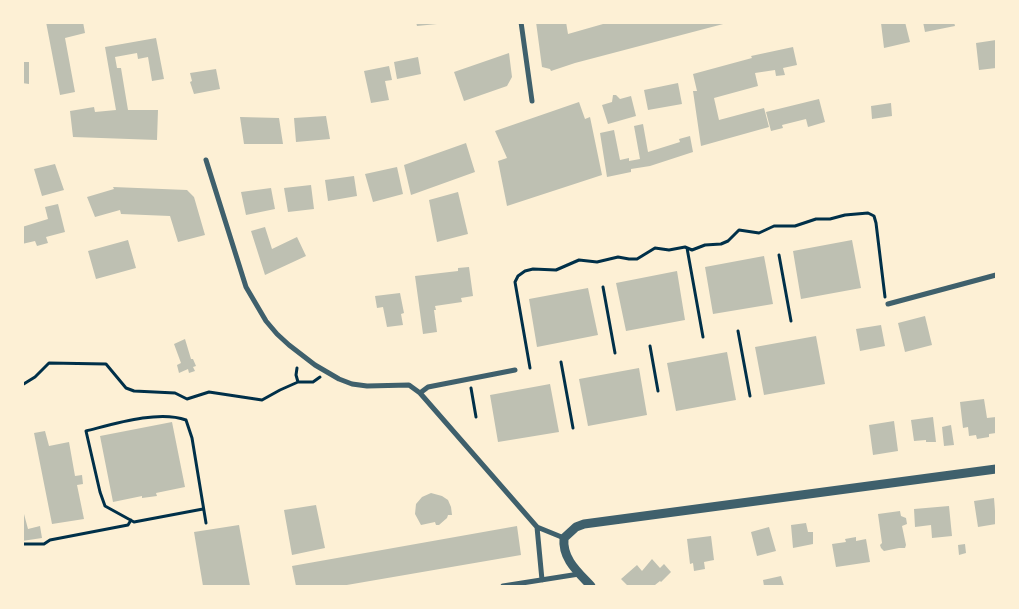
<!DOCTYPE html>
<style>
body{margin:0}
#map{position:relative;width:1019px;height:609px;overflow:hidden;background:#fdf0d5;font-family:Quicksand,sans-serif}
canvas{display:block}
.frame{position:absolute;inset:0;border:24px solid #fdf0d5;pointer-events:none}
</style>
<div id="map">
<canvas width="1019" height="609"></canvas>
<div class="frame"></div>
</div>
<script>
const g = document.querySelector('canvas').getContext('2d');
g.lineJoin = 'round';
function fillPath(path, color) {
  g.fillStyle = color;
  g.fill(path, 'evenodd');
}
function strokePath(path, color, width, dash) {
  g.strokeStyle = color;
  g.lineWidth = width;
  g.lineCap = dash ? 'butt' : 'round';
  g.setLineDash(dash || []);
  g.stroke(path);
}
const building = new Path2D(`
 M 46,22 L 83,22 L 85,33 L 65,38 L 75,92 L 60,95 Z
 M 416,22 L 437,22 L 437,24 L 417,26 Z
 M 536,22 L 566,22 L 568,34 L 610,22 L 727,23 L 575,63 L 551,71 L 550,69 L 542,67 Z
 M 882,22 L 905,22 L 910,42 L 884,48 L 881,23 Z
 M 923,22 L 954,22 L 955,26 L 925,32 Z
 M 156,38 L 164,79 L 152,81 L 148,57 L 138,59 L 137,53 L 115,57 L 117,68 L 121,68 L 128,110 L 158,110 L 157,140 L 73,137 L 70,111 L 94,107 L 95,112 L 116,110 L 105,47 Z
 M 996,40 L 996,68 L 979,70 L 976,43 Z
 M 793,47 L 797,65 L 783,68 L 785,75 L 776,76 L 775,70 L 755,73 L 758,86 L 714,98 L 719,120 L 764,108 L 769,127 L 701,146 L 693,91 L 697,91 L 693,74 L 752,58 L 751,56 Z
 M 509,53 L 512,77 L 507,86 L 464,101 L 454,72 Z
 M 418,57 L 421,74 L 397,79 L 394,62 Z
 M 22,62 L 29,62 L 29,84 L 22,83 Z
 M 389,66 L 392,80 L 385,81 L 389,100 L 371,103 L 364,71 Z
 M 216,69 L 220,89 L 194,94 L 190,82 L 192,81 L 190,73 Z
 M 678,83 L 682,104 L 648,110 L 644,90 Z
 M 613,95 L 616,95 L 620,99 L 631,96 L 636,116 L 608,124 L 602,105 L 612,102 Z
 M 819,99 L 825,122 L 808,127 L 806,119 L 782,125 L 783,128 L 771,131 L 766,112 Z
 M 579,102 L 585,119 L 590,117 L 602,175 L 507,206 L 498,161 L 507,158 L 495,131 Z
 M 891,103 L 892,116 L 872,119 L 871,106 Z
 M 326,116 L 330,139 L 296,142 L 294,118 Z
 M 240,117 L 279,118 L 283,144 L 244,144 Z
 M 643,124 L 648,152 L 680,142 L 679,139 L 690,136 L 693,152 L 650,166 L 631,169 L 631,172 L 607,177 L 600,133 L 614,130 L 620,160 L 629,158 L 629,161 L 640,159 L 634,126 Z
 M 466,143 L 475,172 L 411,195 L 404,165 Z
 M 55,164 L 64,190 L 42,196 L 34,169 Z
 M 397,167 L 403,194 L 373,202 L 365,174 Z
 M 354,176 L 357,196 L 328,201 L 325,180 Z
 M 311,185 L 314,209 L 288,212 L 284,188 Z
 M 113,187 L 187,190 L 194,197 L 205,235 L 178,242 L 170,216 L 121,214 L 120,210 L 95,217 L 87,197 L 114,189 Z
 M 271,188 L 275,209 L 246,215 L 241,192 Z
 M 458,192 L 468,234 L 437,242 L 429,200 Z
 M 58,204 L 65,232 L 46,237 L 48,243 L 37,246 L 35,241 L 22,244 L 22,227 L 48,219 L 45,207 Z
 M 265,227 L 272,249 L 297,237 L 306,256 L 265,275 L 251,231 Z
 M 128,240 L 136,268 L 96,279 L 88,251 Z
 M 852,240 L 861,288 L 801,299 L 793,251 Z
 M 764,256 L 773,304 L 713,314 L 705,267 Z
 M 469,267 L 473,296 L 461,298 L 462,302 L 435,306 L 436,310 L 434,310 L 437,332 L 423,334 L 415,276 L 458,271 L 458,268 Z
 M 677,271 L 685,320 L 626,331 L 616,283 Z
 M 588,288 L 598,335 L 537,347 L 529,299 Z
 M 400,293 L 404,313 L 401,314 L 403,325 L 387,327 L 383,307 L 377,308 L 375,296 Z
 M 925,316 L 932,345 L 905,352 L 898,323 Z
 M 881,325 L 885,346 L 860,351 L 856,329 Z
 M 816,336 L 825,384 L 764,395 L 755,347 Z
 M 185,339 L 191,359 L 193,359 L 196,366 L 193,367 L 195,371 L 189,373 L 188,369 L 179,373 L 177,365 L 181,363 L 174,344 Z
 M 727,352 L 736,400 L 676,411 L 667,363 Z
 M 639,368 L 647,415 L 588,426 L 579,379 Z
 M 550,384 L 559,432 L 498,442 L 490,395 Z
 M 984,399 L 987,418 L 996,417 L 996,433 L 989,434 L 989,437 L 977,439 L 976,435 L 969,436 L 968,427 L 963,428 L 960,402 Z
 M 933,417 L 936,442 L 926,442 L 926,440 L 914,441 L 911,420 Z
 M 894,421 L 898,451 L 873,455 L 869,425 Z
 M 172,422 L 185,487 L 156,493 L 157,496 L 142,498 L 142,496 L 113,502 L 100,436 Z
 M 951,425 L 954,445 L 944,446 L 942,427 Z
 M 45,431 L 49,446 L 69,442 L 75,476 L 82,475 L 83,484 L 77,485 L 84,519 L 52,524 L 34,433 Z
 M 431,493 L 442,496 L 448,500 L 451,507 L 452,515 L 448,515 L 447,518 L 439,525 L 436,525 L 435,522 L 421,525 L 415,514 L 416,504 L 422,497 Z
 M 994,498 L 996,524 L 978,527 L 974,501 Z
 M 316,505 L 325,548 L 292,555 L 284,510 Z
 M 949,506 L 952,536 L 932,538 L 931,525 L 915,527 L 914,509 Z
 M 900,511 L 901,516 L 906,518 L 907,524 L 902,526 L 906,545 L 905,548 L 899,548 L 884,551 L 881,548 L 880,545 L 882,543 L 878,514 Z
 M 22,514 L 24,514 L 28,529 L 40,526 L 42,538 L 22,541 Z
 M 806,523 L 808,532 L 813,532 L 813,544 L 793,548 L 791,525 Z
 M 239,525 L 250,586 L 203,586 L 194,532 Z
 M 517,526 L 521,555 L 341,586 L 296,586 L 292,566 Z
 M 769,527 L 776,551 L 757,556 L 751,532 Z
 M 711,536 L 714,560 L 704,562 L 705,569 L 694,571 L 693,563 L 690,564 L 687,539 Z
 M 856,537 L 856,541 L 866,539 L 870,562 L 836,567 L 832,544 L 846,542 L 845,539 Z
 M 965,544 L 966,553 L 959,555 L 958,545 Z
 M 652,559 L 660,568 L 664,564 L 671,572 L 661,582 L 660,581 L 655,585 L 656,586 L 628,586 L 621,579 L 637,565 L 642,571 Z
 M 781,576 L 784,586 L 764,586 L 763,580 Z`);
const path = new Path2D(`
 M 687,248 L 703,337
 M 779,255 L 791,321
 M 603,287 L 615,353
 M 738,331 L 750,396
 M 650,346 L 658,391
 M 561,362 L 573,428
 M 297,368 L 296,375 L 298,382
 M 530,368 L 515,282 L 518,276 L 525,271 L 533,269 L 556,270 L 579,260 L 597,262 L 618,257 L 629,259 L 637,259 L 655,248 L 669,250 L 685,247 L 692,250 L 705,245 L 721,244 L 728,241 L 739,230 L 759,233 L 774,226 L 795,226 L 816,219 L 830,219 L 845,215 L 868,213 L 874,216 L 876,223 L 885,297
 M 22,385 L 35,377 L 49,363 L 106,364 L 126,388 L 134,391 L 175,393 L 187,399 L 209,392 L 262,400 L 280,390 L 298,382 L 313,382 L 320,377
 M 471,388 L 476,417
 M 203,509 L 134,522 L 105,506 L 100,492 L 86,431 C 114,424 158,410 186,420 L 192,438 L 206,523
 M 22,544 L 44,544 L 50,540 L 128,525 L 131,520`);
const minor = new Path2D(`
 M 521,22 L 532,101
 M 206,160 L 246,287 L 266,321 L 277,334 L 289,345 L 315,365 L 339,379 L 352,384 L 367,386 L 409,385 L 420,393 L 537,527 L 564,538
 M 888,304 L 996,275
 M 420,393 L 428,387 L 515,370
 M 537,527 L 542,580
 M 503,586 L 579,574`);
const tertiary = new Path2D(`
 M 591,586 C 578,572 562,559 564,538 L 576,527 L 584,524 L 996,469`);
fillPath(building, '#bec0b2');
strokePath(path, '#003049', 3);
strokePath(minor, '#3f606c', 5);
strokePath(tertiary, '#3f606c', 9);
</script>
